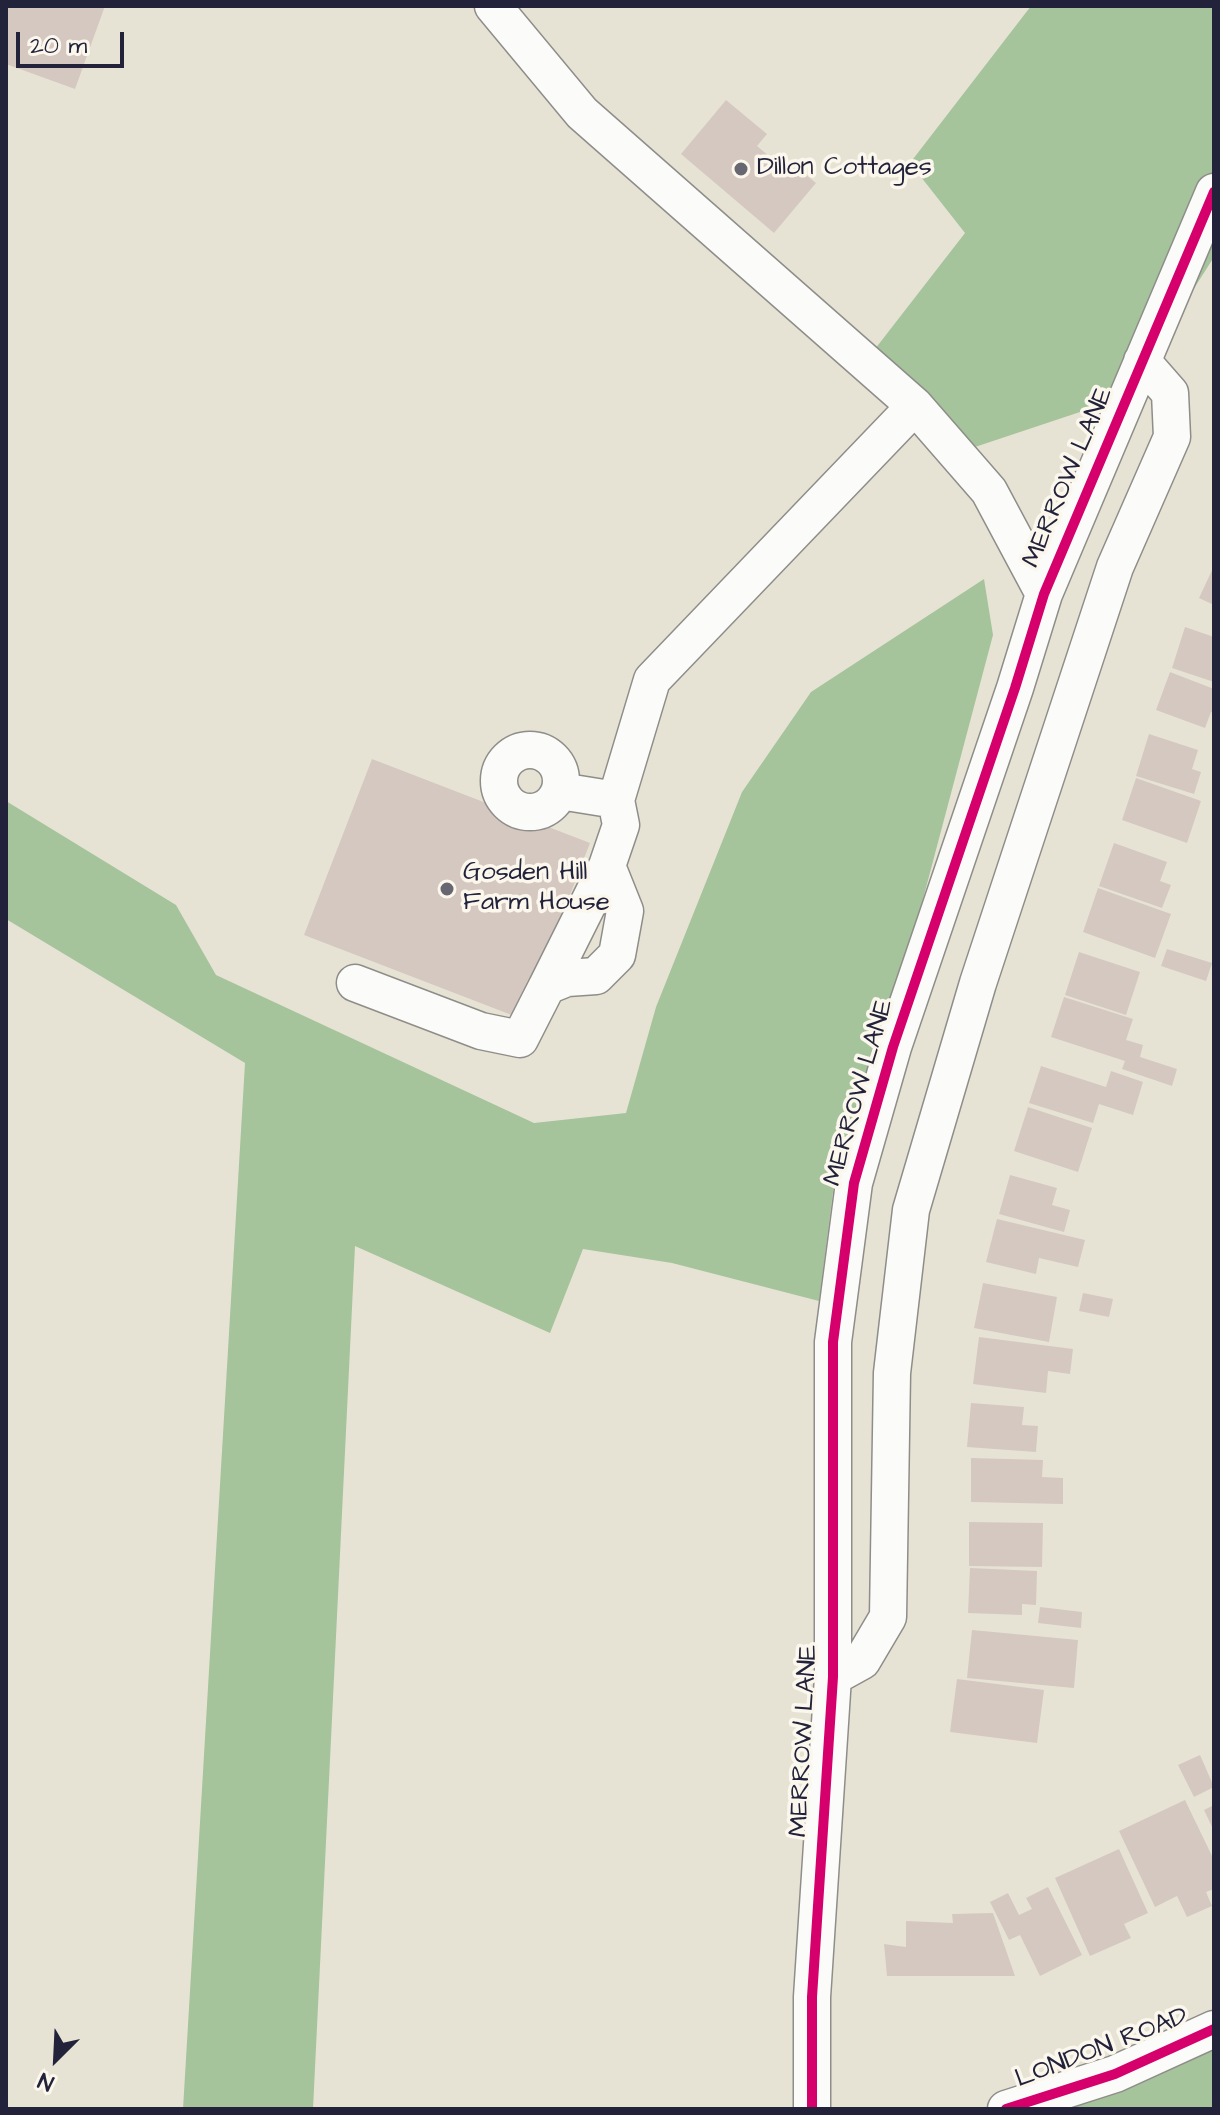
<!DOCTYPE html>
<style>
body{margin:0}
#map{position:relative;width:1220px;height:2115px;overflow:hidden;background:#e7e3d4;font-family:"Architects Daughter",sans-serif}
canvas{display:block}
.frame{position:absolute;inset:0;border:8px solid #22223b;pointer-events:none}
.north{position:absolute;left:16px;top:2019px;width:80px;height:80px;-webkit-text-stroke:6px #fbf7ec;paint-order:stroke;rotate:204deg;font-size:22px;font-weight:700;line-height:32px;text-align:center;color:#22223b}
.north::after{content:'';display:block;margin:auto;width:28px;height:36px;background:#22223b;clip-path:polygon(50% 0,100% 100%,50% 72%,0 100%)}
.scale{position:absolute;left:16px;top:32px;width:108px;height:36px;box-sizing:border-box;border:4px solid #22223b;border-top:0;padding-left:10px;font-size:24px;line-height:28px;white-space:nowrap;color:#22223b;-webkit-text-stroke:6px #fbf7ec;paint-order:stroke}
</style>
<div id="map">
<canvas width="1220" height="2115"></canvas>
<div class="frame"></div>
<div class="north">N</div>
<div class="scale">20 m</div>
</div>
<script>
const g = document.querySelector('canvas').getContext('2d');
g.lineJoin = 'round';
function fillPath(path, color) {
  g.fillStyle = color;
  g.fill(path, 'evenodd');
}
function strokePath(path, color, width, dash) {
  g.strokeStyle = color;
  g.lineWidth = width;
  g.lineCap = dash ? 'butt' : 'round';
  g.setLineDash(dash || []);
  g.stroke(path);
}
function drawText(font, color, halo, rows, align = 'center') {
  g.font = font + ' "Architects Daughter",sans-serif';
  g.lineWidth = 7;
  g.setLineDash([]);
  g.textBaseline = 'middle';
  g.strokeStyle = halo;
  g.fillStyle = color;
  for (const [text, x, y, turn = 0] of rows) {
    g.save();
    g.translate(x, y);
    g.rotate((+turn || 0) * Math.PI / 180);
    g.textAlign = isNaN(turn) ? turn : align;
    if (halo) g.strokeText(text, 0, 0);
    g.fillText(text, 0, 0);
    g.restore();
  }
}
const forest = new Path2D(`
 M 1031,6 L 1214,6 L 1214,257 L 1172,323 L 1116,400 L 966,450 L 875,349 L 965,233 L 910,163 Z
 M 984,579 L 993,635 L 919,914 L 834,1184 L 819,1301 L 672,1263 L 583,1249 L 550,1333 L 355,1246 L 313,2109 L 183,2109 L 245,1063 L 6,919 L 6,801 L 176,905 L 216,975 L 534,1123 L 626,1113 L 656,1007 L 742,792 L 811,692 Z
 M 1214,2041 L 1214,2109 L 1067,2109 Z`);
const building = new Path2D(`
 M 6,6 L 105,6 L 75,89 L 6,64 Z
 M 726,100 L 767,134 L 757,146 L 788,172 L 794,165 L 816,183 L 774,233 L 681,154 Z
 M 1214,566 L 1214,605 L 1199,598 Z
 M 1185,627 L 1214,637 L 1214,682 L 1172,668 Z
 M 1170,672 L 1214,689 L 1214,713 L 1211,712 L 1205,728 L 1156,710 Z
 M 1149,734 L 1198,750 L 1192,769 L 1201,772 L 1194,794 L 1136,776 Z
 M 372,759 L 590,843 L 522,1019 L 304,935 Z
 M 1136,778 L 1201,801 L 1187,843 L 1122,820 Z
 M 1114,843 L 1167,862 L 1160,881 L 1171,885 L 1162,908 L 1099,886 Z
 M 1098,888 L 1171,914 L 1155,958 L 1083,932 Z
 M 1167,949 L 1212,963 L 1206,981 L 1161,966 Z
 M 1079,952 L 1140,972 L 1126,1015 L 1065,995 Z
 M 1064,997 L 1133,1019 L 1126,1040 L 1143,1045 L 1140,1057 L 1177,1069 L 1172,1086 L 1122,1069 L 1125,1061 L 1051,1037 Z
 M 1041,1066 L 1106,1087 L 1111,1071 L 1143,1082 L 1133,1115 L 1099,1104 L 1093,1123 L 1029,1103 Z
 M 1028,1107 L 1092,1128 L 1078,1172 L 1014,1151 Z
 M 1010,1175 L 1057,1188 L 1052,1205 L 1070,1210 L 1064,1232 L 999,1214 Z
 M 997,1219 L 1085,1240 L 1078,1267 L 1039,1258 L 1036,1274 L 986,1262 Z
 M 983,1283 L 1057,1297 L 1049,1342 L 974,1328 Z
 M 1083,1293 L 1113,1299 L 1109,1317 L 1079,1311 Z
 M 979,1337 L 1073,1349 L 1070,1374 L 1048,1371 L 1046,1393 L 973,1384 Z
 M 971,1403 L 1024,1407 L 1022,1425 L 1038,1426 L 1036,1452 L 967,1447 Z
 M 971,1458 L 1043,1460 L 1042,1477 L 1063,1478 L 1063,1504 L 971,1502 Z
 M 969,1522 L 1043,1523 L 1042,1567 L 969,1566 Z
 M 970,1568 L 1037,1571 L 1036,1605 L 1022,1604 L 1022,1615 L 968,1613 Z
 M 1040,1607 L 1082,1612 L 1081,1628 L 1038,1623 Z
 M 972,1630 L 1078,1640 L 1074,1688 L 967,1678 Z
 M 957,1679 L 1044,1690 L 1037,1743 L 950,1732 Z
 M 1200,1755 L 1214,1787 L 1194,1797 L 1178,1765 Z
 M 1185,1800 L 1214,1860 L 1214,1889 L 1206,1892 L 1212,1906 L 1187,1917 L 1177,1896 L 1155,1907 L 1119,1831 Z
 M 1214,1805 L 1214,1831 L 1204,1810 Z
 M 1119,1849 L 1148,1913 L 1124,1924 L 1131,1938 L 1090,1956 L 1055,1878 Z
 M 1048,1887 L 1082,1955 L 1040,1976 L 1020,1935 L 1009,1940 L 990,1902 L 1008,1893 L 1019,1915 L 1032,1909 L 1026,1898 Z
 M 993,1913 L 1015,1976 L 887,1976 L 884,1944 L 906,1947 L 906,1921 L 953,1923 L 952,1914 Z`);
const minor = new Path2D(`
 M 493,6 L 582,113 L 915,406 L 989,491 L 1044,594
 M499 781a31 31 0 1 1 62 0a31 31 0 1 1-62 0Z
 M 560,791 L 616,800 L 652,680 L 915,406
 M 355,983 L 481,1031 L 520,1039 L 547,986 L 567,978 L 596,976 L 617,955 L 625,911 L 607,866 L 621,825 L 616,800
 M 547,986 L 607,866
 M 833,1677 L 862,1661 L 888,1617 L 892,1373 L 911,1210 L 978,983 L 1115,567 L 1172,437 L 1170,393 L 1142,361
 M 812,2109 L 812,1997 L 833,1677 L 833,1342 L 854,1183 L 893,1047 L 1015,688 L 1044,594 L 1214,192
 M 1006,2109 L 1115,2074 L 1214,2029`);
const cycleway = new Path2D(`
 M 812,2109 L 812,1997 L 833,1677 L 833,1342 L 854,1183 L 893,1047 L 1015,688 L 1044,594 L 1214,192
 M 1006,2109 L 1115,2074 L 1214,2029`);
const markers = [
 [741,169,8,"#676671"],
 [447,889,8,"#676671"]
];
const poiNames = [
 ["Dillon Cottages",757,169],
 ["Gosden Hill",463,874],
 ["Farm House",463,904]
];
const streetNames = [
 ["MERROW LANE",1069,478,-67],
 ["MERROW LANE",860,1093,-74],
 ["MERROW LANE",805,1741,-87],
 ["LONDON ROAD",1102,2049,-21]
];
fillPath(forest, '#a5c49b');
fillPath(building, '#d5c8c0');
strokePath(minor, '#8e8d89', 39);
strokePath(minor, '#fbfbf9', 36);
strokePath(cycleway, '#d6006c', 10);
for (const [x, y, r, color] of markers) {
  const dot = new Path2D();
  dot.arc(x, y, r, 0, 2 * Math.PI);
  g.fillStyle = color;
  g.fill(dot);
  strokePath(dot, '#fbf7ec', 3);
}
drawText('26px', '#22223b', '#fbf7ec', poiNames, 'left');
drawText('26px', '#22223b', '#fbf7ec', streetNames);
</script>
